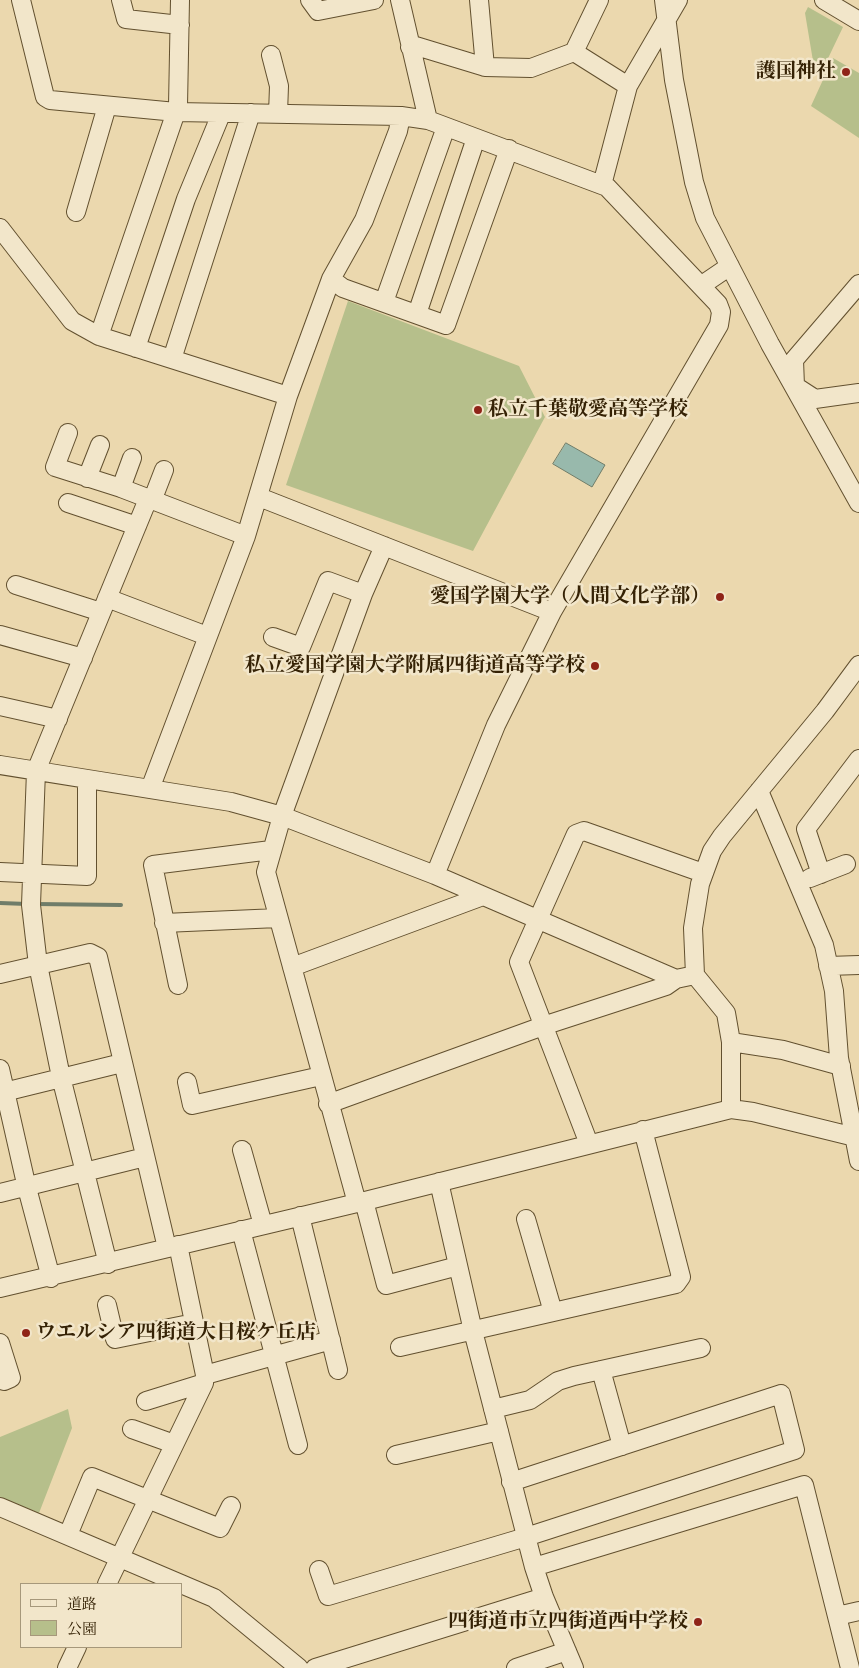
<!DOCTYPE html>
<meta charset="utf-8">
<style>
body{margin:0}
#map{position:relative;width:859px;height:1668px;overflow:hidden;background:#ebd8ae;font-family:"IM FELL Great Primer","Noto Serif JP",serif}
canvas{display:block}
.legend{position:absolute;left:20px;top:1583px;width:162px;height:65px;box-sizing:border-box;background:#f2e6ca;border:1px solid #a6987b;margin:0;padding:6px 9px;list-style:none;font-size:15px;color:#352205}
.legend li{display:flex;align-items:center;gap:10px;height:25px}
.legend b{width:25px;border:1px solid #a6987b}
</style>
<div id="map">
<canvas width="859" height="1668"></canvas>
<ul class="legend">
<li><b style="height:6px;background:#f2e6ca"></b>道路</li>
<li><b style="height:14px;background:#b6bf8b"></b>公園</li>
</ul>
</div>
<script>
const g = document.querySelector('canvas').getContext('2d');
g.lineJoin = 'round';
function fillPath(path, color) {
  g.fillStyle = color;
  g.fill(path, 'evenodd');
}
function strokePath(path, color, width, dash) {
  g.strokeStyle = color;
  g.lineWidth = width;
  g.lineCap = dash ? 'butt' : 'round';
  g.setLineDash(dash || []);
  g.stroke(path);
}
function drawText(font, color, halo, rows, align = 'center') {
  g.font = font + ' "IM FELL Great Primer","Noto Serif JP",serif';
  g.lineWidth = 5;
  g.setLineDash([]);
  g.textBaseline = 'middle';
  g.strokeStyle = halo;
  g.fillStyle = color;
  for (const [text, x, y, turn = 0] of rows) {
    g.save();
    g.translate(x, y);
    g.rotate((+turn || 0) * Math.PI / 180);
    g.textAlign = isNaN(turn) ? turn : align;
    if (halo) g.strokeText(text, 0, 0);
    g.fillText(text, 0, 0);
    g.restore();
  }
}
const green = new Path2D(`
 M 808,7 L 843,27 L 821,73 L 814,67 L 805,13 Z
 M 833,58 L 859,73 L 859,138 L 811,106 Z
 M 348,301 L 519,366 L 545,417 L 473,551 L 286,485 Z
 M 68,1409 L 72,1428 L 39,1513 L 0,1497 L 0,1437 Z`);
const water = new Path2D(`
 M 566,443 L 605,465 L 592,487 L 553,464 Z`);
const stream = new Path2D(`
 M 0,903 L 27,904
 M 36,904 L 121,905`);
const minor = new Path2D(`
 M 21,0 L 45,97 L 50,100 L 176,112 L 401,116 L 428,120 L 607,187 L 718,304 L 721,312 L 719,325 L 552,612 L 496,725 L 435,875
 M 121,0 L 126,19 L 180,25
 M 180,0 L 178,106 L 99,336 L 288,396
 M 310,0 L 318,11 L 374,0
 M 400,0 L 428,120
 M 479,0 L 485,67
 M 664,0 L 674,80 L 694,182 L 705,218 L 770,344 L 859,503
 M 824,0 L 859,21
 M 410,47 L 416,46 L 485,67 L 531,68 L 574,52 L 599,0
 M 574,52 L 628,86
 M 271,55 L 279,86 L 278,114
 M 602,185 L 628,86 L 678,0
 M 76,212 L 107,106
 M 0,228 L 72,321 L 99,336
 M 331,279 L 343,288 L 446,325 L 509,149
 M 859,284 L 794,360 L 795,386 L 815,399 L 859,393
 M 702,285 L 730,266
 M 384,302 L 446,127
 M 417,314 L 476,138
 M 136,348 L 186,199 L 219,119 L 219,113
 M 172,359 L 251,113
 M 68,433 L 55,467 L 121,488 L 246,536
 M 87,478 L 100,445
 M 121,488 L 132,458
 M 259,497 L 552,612
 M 152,501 L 164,470
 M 68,503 L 137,526
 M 16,585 L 101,612
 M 107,598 L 207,636
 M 0,635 L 83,658
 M 273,637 L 301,647 L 328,581 L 363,594
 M 0,706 L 58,719
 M 0,765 L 231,802 L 282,816 L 435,875 L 676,979 L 695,975
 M 150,789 L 246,536 L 288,396 L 331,279 L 364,220 L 398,131 L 401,116
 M 759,791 L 824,945 L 834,991 L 839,1058 L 859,1161
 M 0,872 L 87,876 L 87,779
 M 821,874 L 806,829 L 859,759
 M 810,878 L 846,864
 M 164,923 L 278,918
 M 828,966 L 859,965
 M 292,967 L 483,896
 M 0,974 L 90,953 L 98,957 L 167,1248
 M 178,985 L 153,865 L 271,850
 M 731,1042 L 783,1050 L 841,1066
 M 0,1069 L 27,1188 L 51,1278
 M 187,1082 L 192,1105 L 321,1076
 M 0,1093 L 122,1063
 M 328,1104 L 543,1026 L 666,986 L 676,979
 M 731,1109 L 731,1042 L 726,1013 L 695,975 L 693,928 L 700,884 L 712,851 L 722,836 L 825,711 L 859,665
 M 589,1144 L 519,962 L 576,834 L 584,831 L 703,873
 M 242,1150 L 263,1225
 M 439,1182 L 473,1331 L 534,1567 L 544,1597 L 574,1668
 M 0,1193 L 145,1157
 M 364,1201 L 386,1285 L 458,1266
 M 357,1203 L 266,872 L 282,816 L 363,594 L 384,546
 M 300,1216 L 338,1370
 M 526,1219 L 553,1312
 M 241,1230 L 298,1445
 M 108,1264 L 61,1077 L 38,965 L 31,905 L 36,771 L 148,499
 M 0,1288 L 357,1203 L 731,1109 L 753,1112 L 859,1138
 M 107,1305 L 115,1339 L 194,1323
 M 0,1343 L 11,1378 L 4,1381
 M 400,1347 L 676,1284 L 681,1277 L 643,1130
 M 601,1370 L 622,1446
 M 205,1375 L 331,1340
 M 146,1401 L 204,1383
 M 493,1409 L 530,1400 L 558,1381 L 574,1376 L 701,1348
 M 132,1429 L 174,1444
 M 396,1455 L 499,1431
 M 0,1507 L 214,1598 L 299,1668
 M 68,1535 L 92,1477 L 220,1528 L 231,1506
 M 534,1567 L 804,1485 L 850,1668
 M 319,1570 L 328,1596 L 526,1537 L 795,1450 L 781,1394 L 511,1482
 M 107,1584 L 204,1383 L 205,1375 L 178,1245
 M 837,1616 L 859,1611
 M 67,1668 L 77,1647
 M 315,1668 L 544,1597
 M 516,1668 L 567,1651`);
const markers = [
 [846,72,5,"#8f2418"],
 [478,410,5,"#8f2418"],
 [720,597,5,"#8f2418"],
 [595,666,5,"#8f2418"],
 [26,1333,5,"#8f2418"],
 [698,1622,5,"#8f2418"]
];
const poiNames = [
 ["護国神社",836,72],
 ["私立千葉敬愛高等学校",488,410,"left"],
 ["愛国学園大学（人間文化学部）",710,597],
 ["私立愛国学園大学附属四街道高等学校",585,666],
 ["ウエルシア四街道大日桜ケ丘店",36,1333,"left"],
 ["四街道市立四街道西中学校",688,1622]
];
fillPath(green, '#b6bf8b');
fillPath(water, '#98b9ac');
strokePath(water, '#707d69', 1);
strokePath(stream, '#707d69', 4);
strokePath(minor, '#62502f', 20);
strokePath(minor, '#f2e6ca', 18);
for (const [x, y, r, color] of markers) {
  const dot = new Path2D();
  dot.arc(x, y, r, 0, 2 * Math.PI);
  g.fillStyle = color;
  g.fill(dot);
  strokePath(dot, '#f2e6ca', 2);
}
drawText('bold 20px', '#352205', '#f2e6ca', poiNames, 'right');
</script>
